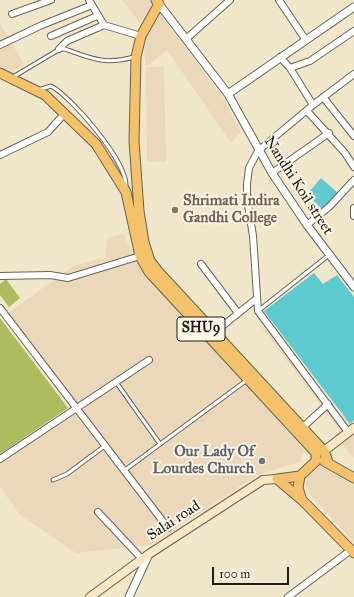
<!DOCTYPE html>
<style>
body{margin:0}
#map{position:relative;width:354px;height:597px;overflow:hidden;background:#f0e7ca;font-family:"IM FELL Great Primer",serif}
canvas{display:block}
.scale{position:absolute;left:212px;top:567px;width:77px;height:18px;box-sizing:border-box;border:2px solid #1c1c1c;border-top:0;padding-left:5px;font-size:12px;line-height:14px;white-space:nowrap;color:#1c1c1c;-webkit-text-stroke:3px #fcf5e5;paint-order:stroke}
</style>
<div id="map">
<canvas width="354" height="597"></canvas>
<div class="scale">100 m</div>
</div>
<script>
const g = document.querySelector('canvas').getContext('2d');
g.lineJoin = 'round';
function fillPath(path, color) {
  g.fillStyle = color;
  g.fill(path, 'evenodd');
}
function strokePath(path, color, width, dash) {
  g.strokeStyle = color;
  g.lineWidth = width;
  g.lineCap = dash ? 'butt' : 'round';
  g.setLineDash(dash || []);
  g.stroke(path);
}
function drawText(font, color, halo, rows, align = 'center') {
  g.font = font + ' "IM FELL Great Primer",serif';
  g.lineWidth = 4;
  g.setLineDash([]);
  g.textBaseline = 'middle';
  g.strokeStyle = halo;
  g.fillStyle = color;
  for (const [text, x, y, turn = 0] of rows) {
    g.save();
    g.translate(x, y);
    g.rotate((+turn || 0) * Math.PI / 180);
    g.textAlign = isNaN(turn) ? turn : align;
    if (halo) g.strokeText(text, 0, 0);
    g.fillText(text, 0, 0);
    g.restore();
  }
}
const built = new Path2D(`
 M 122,0 L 165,0 L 140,23 Z
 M 159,13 L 223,97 L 241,132 L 231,143 L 167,50 L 146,67 L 164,67 L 166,162 L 147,162 L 146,67 L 143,40 Z
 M 0,23 L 24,64 L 12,72 L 0,66 Z
 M 124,234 L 133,255 L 304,450 L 300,462 L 257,475 L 151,545 L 76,553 L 20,515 L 0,487 L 0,456 L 75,414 L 4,316 L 73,266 L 105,257 L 108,237 Z
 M 253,316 L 349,423 L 354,420 L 354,459 L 335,435 L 340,431 Z
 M 320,466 L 354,485 L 354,543 L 308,492 L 305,484 L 308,477 Z`);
const green = new Path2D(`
 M 6,279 L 20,298 L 9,307 L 0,295 L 0,284 Z
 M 0,318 L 68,408 L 0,454 Z`);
const water = new Path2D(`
 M 321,178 L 338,193 L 324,211 L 307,194 Z
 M 314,273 L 323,284 L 337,275 L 354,297 L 354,420 L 350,424 L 264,311 Z`);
const service = new Path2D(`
 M 13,77 L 60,49 L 65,49 C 92,59 105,65 134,57
 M 38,90 L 51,86 C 73,98 127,162 126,186
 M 258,311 L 329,255
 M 116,382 L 160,444
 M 125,470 L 247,380
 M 53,480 L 67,474 L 106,445`);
const minor = new Path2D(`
 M 89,0 L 104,25 L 141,36
 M 279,0 L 305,39
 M 12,14 L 51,0
 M 51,36 L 97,16
 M 186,39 L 230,0
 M 0,45 L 42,25 L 92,5
 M 59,49 L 67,41 L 104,25
 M 280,57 L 290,68 L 313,105
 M 290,68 L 310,61 L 354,31
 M 323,97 L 354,136
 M 307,111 L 345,153 L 354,167
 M 0,155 L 48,132 L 65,113
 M 272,173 L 329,133
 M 354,208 L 354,216
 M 307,225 L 329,207 L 354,180
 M 201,264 L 238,313
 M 0,276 L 50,275 L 68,278 L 140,256
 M 0,308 L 168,528
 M 215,332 L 256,299
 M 302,428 L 328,404
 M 348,432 L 258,311 L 253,236 L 247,199 L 247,184 L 249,168 L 258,151 L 313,105 L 354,74
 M 0,459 L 149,360
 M 98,512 L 142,559
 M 288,597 L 351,550`);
const tertiary = new Path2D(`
 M 159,4 L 228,94 L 272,173 L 307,225 L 354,287
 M 228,94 L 354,7
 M 129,597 L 149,554`);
const secondary = new Path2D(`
 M 324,451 L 354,428
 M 90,597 L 149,554 L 263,480 L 277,479`);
const primary = new Path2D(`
 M 156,0 L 159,4 L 141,36 L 136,57 L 134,141 L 139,211 L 144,242 L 150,261 L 157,270 L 324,451 L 328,462
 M 0,73 L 45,95 L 96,144 L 126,192 L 140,256 L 149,272 L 316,453 L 316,461 L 300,476 L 277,479
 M 324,461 L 354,478
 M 300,476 L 298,488 L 302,500
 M 277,479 L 302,500 L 354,553`);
const markers = [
 [175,210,4,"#8d6e63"],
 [262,461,4,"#6b7280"]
];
const shields = [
 [201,329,48]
];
const shieldNames = [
 ["SHU9",201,329]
];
const streetNames = [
 ["Nandhi Koil street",298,186,57],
 ["Salai road",174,521,-33]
];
const educationNames = [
 ["Shrimati Indira",183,201],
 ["Gandhi College",183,218]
];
const worshipNames = [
 ["Our Lady Of",254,452],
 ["Lourdes Church",254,469]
];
fillPath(built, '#ebd8ba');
fillPath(green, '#acbc5f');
fillPath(water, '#5dcad0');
strokePath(service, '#666359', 5);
strokePath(minor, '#666359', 8);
strokePath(tertiary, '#666359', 9);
strokePath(secondary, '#666359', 10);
strokePath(primary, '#666359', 11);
strokePath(service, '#fff', 3);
strokePath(minor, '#fff', 6);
strokePath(tertiary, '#fff', 7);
strokePath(secondary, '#fae7c3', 8);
strokePath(primary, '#f3c26a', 9);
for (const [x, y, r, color] of markers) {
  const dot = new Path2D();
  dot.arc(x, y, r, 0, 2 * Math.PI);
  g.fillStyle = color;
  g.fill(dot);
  strokePath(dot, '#fcf5e5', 1.5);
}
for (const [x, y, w] of shields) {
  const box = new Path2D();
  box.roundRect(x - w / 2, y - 12, w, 24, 3);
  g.fillStyle = '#fcf5e5';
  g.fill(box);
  strokePath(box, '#1c1c1c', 1);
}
drawText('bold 14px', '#1c1c1c', null, shieldNames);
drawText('15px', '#1c1c1c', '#fcf5e5', streetNames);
drawText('bold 15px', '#785e54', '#fcf5e5', educationNames, 'left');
drawText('bold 15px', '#5b616d', '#fcf5e5', worshipNames, 'right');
</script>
